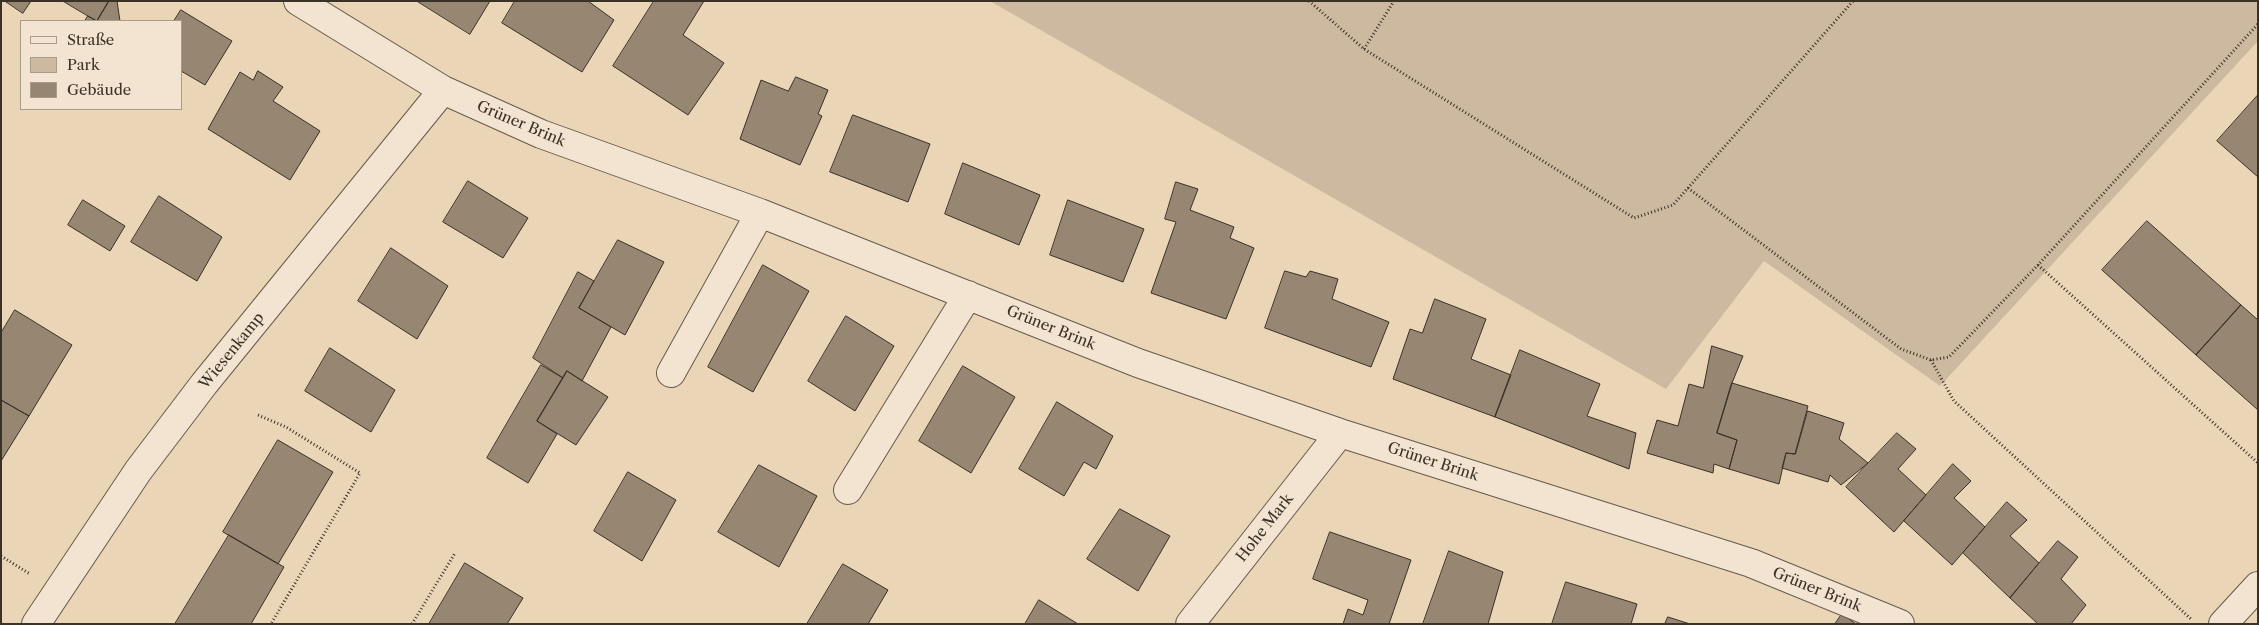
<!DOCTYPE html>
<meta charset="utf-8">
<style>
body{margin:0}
#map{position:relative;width:2259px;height:625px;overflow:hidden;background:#ebd5b7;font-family:"Libre Caslon Text",serif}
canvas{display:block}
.frame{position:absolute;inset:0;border:2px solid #3a3127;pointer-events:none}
.legend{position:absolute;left:20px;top:20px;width:162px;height:90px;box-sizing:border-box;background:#f2e4d0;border:1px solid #a89c8c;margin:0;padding:6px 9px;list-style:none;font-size:15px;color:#3a3127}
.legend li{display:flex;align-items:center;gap:10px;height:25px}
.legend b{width:25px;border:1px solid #a89c8c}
</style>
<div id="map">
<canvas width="2259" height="625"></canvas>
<div class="frame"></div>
<ul class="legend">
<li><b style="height:6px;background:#f2e4d0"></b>Straße</li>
<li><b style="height:14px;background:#cdb99f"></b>Park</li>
<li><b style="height:14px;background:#968672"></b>Gebäude</li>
</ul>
</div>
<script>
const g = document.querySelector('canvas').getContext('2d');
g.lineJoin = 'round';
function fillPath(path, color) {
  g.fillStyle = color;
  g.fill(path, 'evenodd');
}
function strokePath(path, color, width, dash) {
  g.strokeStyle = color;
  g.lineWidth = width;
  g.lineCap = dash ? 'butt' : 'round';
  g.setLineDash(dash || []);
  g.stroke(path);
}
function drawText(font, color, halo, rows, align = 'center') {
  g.font = font + ' "Libre Caslon Text",serif';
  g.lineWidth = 5;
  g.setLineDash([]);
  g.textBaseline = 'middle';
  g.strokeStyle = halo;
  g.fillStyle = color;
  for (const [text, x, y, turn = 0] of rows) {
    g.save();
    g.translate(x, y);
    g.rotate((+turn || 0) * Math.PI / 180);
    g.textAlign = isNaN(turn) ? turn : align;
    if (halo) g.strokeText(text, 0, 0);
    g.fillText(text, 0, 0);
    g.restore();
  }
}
const green = new Path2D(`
 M 990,1 L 2258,1 L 2258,41 L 1940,386 L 1764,261 L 1666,389 Z`);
const building = new Path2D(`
 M 5,1 L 31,1 L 23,13 Z
 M 63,1 L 109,1 L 97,21 Z
 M 109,1 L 117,1 L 120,21 L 97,21 Z
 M 417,1 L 490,1 L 470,34 Z
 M 515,1 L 588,1 L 614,20 L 582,72 L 502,23 Z
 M 654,1 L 704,1 L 683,35 L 724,63 L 688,115 L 613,66 Z
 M 181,10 L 232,41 L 205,85 L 181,71 L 181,21 L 174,21 Z
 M 88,16 L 97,21 L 85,21 Z
 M 258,71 L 283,87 L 273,101 L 320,131 L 290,180 L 208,129 L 240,72 L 253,80 Z
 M 796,77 L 828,90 L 818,114 L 822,116 L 800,165 L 740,139 L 761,80 L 788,91 Z
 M 2258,95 L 2258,177 L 2217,141 Z
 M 853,115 L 930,144 L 908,202 L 830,172 Z
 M 963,163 L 1040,195 L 1019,245 L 945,214 Z
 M 468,181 L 528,218 L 503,258 L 443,222 Z
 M 1176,182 L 1198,189 L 1190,210 L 1234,227 L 1230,238 L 1254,248 L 1226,319 L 1151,293 L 1176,222 L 1165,219 Z
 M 159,196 L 222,237 L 197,281 L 131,242 Z
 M 83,200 L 125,226 L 110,251 L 68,225 Z
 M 1068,200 L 1144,229 L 1123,282 L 1050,255 Z
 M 2147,221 L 2241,305 L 2196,355 L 2102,270 Z
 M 618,240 L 664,262 L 625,335 L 579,308 Z
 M 391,248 L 448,286 L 417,339 L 358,301 Z
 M 763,265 L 809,291 L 753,392 L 708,367 Z
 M 1285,271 L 1306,277 L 1310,271 L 1338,279 L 1332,299 L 1389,322 L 1371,367 L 1265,328 Z
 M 578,272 L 594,281 L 579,308 L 611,327 L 582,381 L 567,371 L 563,378 L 533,358 Z
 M 1435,299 L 1486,319 L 1471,359 L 1511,375 L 1495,417 L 1393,379 L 1410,329 L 1422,333 Z
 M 2241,305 L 2258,320 L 2258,410 L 2196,355 Z
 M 15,310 L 72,345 L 29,416 L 1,400 L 1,333 Z
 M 846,316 L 894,346 L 855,411 L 808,381 Z
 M 1712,346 L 1743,356 L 1732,383 L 1717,433 L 1737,440 L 1729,469 L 1714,464 L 1713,473 L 1647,453 L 1657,420 L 1678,426 L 1689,384 L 1703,388 Z
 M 330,348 L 395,390 L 371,432 L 305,391 Z
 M 1520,350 L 1600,384 L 1587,416 L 1636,433 L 1629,469 L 1495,417 Z
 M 541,365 L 563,378 L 537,421 L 557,434 L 528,483 L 487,458 Z
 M 963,366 L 1015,397 L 971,473 L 919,441 Z
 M 567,371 L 608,397 L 576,445 L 537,421 Z
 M 1732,383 L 1808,406 L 1795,454 L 1786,453 L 1779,484 L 1729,469 L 1737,440 L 1717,433 Z
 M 1,400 L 29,416 L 1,461 Z
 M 1057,402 L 1113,436 L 1096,469 L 1084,462 L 1064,496 L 1019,469 Z
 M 1808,411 L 1844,423 L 1839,439 L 1868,463 L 1841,485 L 1830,475 L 1828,482 L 1782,468 L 1786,453 L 1795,454 Z
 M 1897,433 L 1916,449 L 1898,469 L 1926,495 L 1894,532 L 1846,487 Z
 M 278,440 L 333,472 L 278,564 L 223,532 Z
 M 1953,464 L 1971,481 L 1954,498 L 1985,527 L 1952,565 L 1904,521 Z
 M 759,465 L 817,496 L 779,567 L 718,532 Z
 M 628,472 L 676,500 L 642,561 L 594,531 Z
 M 2007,502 L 2027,520 L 2010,536 L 2039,563 L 2010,598 L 1963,553 Z
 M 1120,509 L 1170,536 L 1138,591 L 1087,559 Z
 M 1330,532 L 1411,560 L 1389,624 L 1343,624 L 1348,609 L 1363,615 L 1368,600 L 1313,579 Z
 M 229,535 L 284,567 L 251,624 L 175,624 Z
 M 2058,541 L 2078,557 L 2061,579 L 2086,605 L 2071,624 L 2038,624 L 2010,598 Z
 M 1449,551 L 1503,572 L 1488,624 L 1423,624 Z
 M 465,563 L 523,598 L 507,624 L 429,624 Z
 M 843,564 L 888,590 L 868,624 L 807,624 Z
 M 1566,582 L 1637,604 L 1631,624 L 1552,624 Z
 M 1039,600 L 1078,624 L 1025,624 Z
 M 1842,614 L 1856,624 L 1835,624 Z
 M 1668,617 L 1690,624 L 1665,624 Z`);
const path = new Path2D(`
 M 1309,1 L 1364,49 L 1634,218 L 1673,205 L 1853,1
 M 1364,49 L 1394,1
 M 1688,188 L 1901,349 L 1931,360 L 1949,357 L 2038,265 L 2258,24
 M 2038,265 L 2258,463
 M 1931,360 L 1954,401 L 2191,619
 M 258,415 L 286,427 L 360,473 L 271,624
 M 1,556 L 30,574
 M 412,624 L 455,553`);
const minor = new Path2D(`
 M 298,1 L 443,90 L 541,134 L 760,213 L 1138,363 L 1340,433 L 1751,563 L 1900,624
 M 671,373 L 760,213
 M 848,490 L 968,295
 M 36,624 L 138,471 L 204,384 L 443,90
 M 1190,624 L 1340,433
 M 2223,624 L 2258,586`);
const streetNames = [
 ["Grüner Brink",521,124,23],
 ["Grüner Brink",1051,328,22],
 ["Wiesenkamp",232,351,-51],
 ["Grüner Brink",1433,462,18],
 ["Hohe Mark",1265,528,-52],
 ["Grüner Brink",1817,590,22]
];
fillPath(green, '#cdb99f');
fillPath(building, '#968672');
strokePath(building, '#3a3127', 1);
strokePath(minor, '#665a4b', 30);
strokePath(path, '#3a3127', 3, [1, 2.5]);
strokePath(minor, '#f2e4d0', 28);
drawText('15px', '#3a3127', '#f2e4d0', streetNames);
</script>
